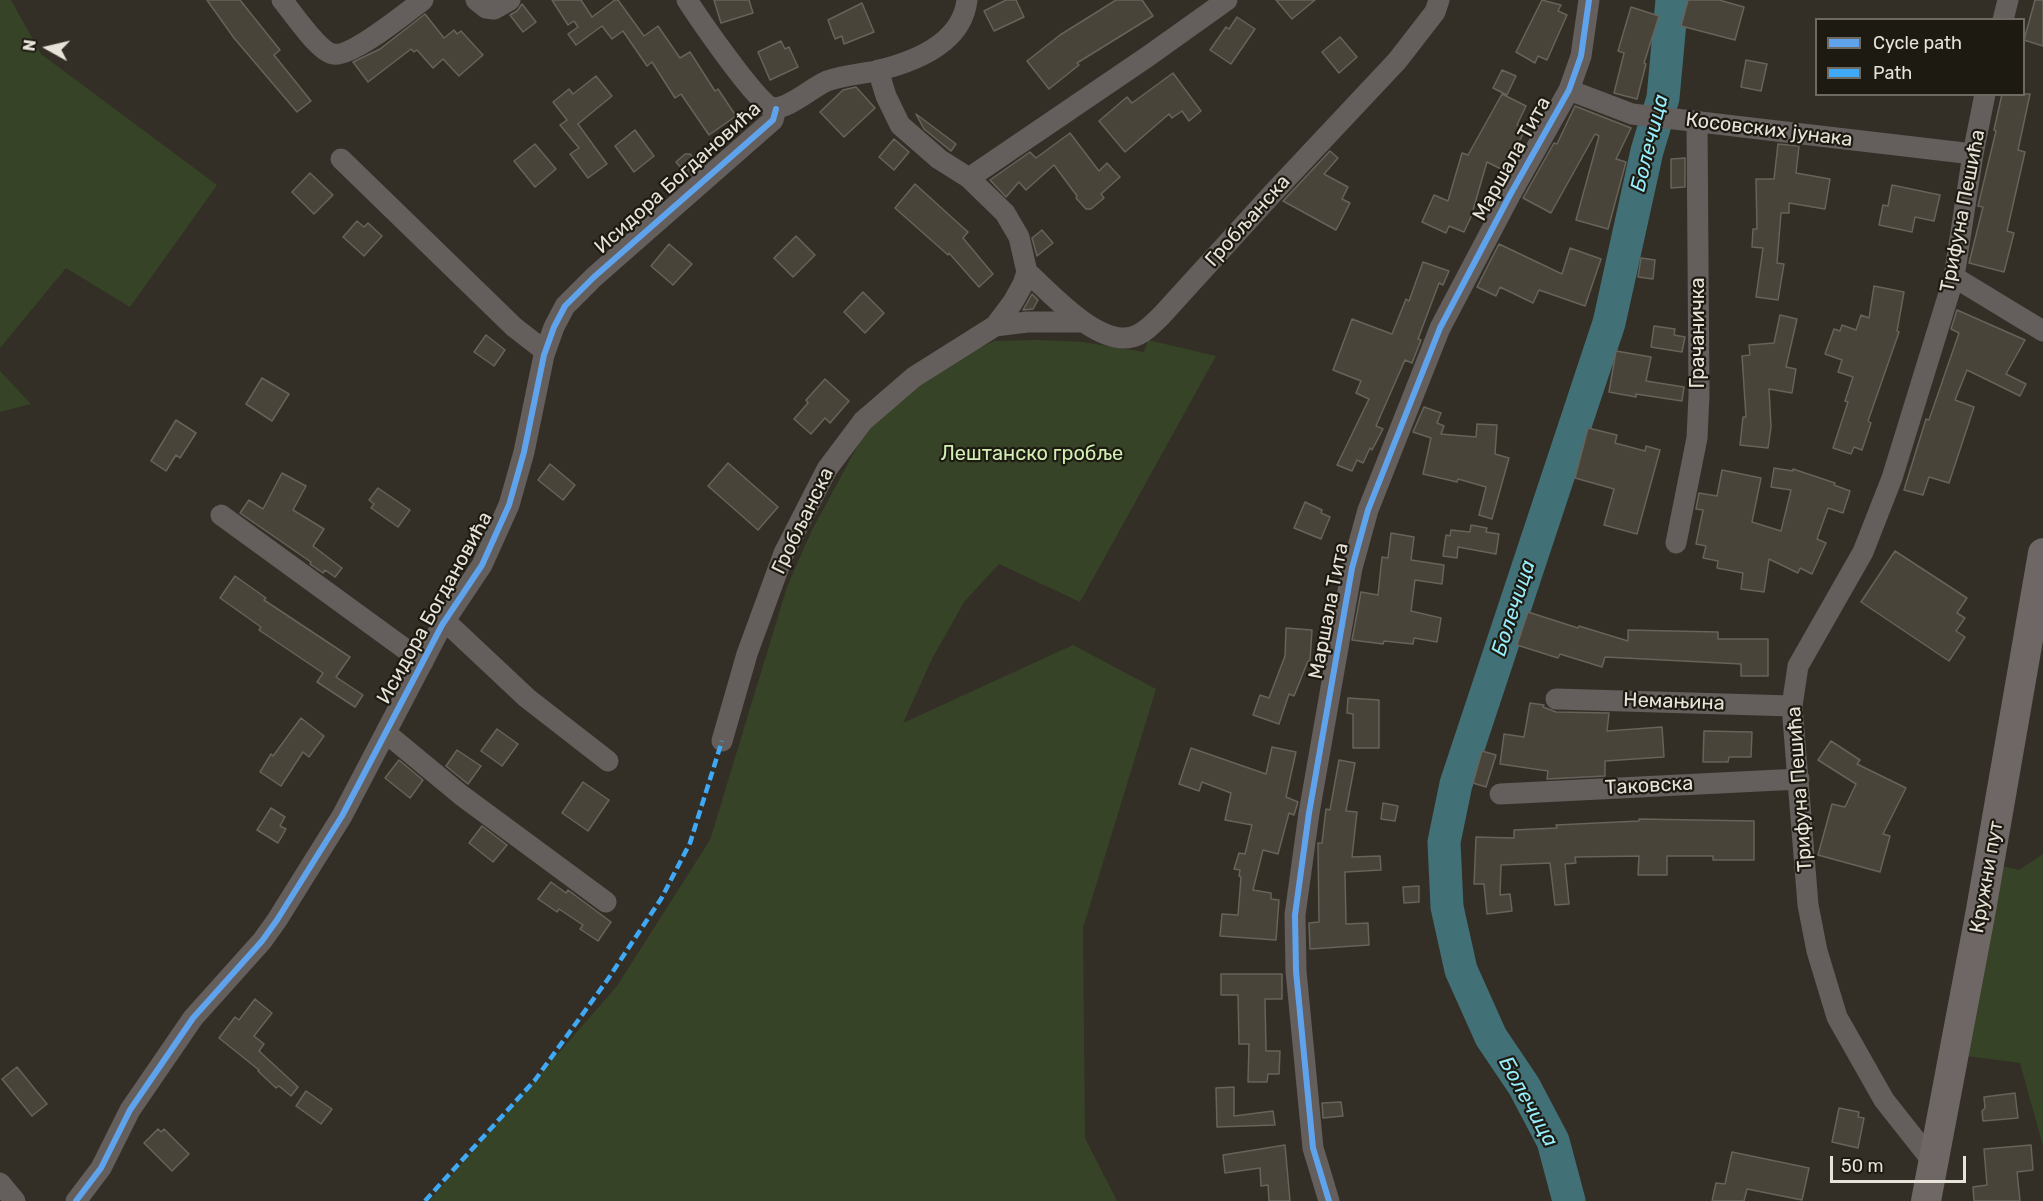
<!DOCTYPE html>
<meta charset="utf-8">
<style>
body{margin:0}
#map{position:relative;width:2043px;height:1201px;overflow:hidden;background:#332f26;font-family:Rubik,sans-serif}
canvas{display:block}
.legend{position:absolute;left:1815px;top:18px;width:210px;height:78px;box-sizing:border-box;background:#1d1a12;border:2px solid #6e6a61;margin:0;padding:8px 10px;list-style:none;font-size:18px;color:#e7e3d8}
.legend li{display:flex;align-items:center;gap:12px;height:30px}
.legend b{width:30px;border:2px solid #6e6a61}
.north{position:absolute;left:18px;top:18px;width:60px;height:60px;-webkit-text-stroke:4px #1d1a12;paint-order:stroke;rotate:278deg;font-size:16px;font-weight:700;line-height:24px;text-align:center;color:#e7e3d8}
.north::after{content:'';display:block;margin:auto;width:21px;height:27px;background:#e7e3d8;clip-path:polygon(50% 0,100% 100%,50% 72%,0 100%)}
.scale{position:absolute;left:1830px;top:1156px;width:136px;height:27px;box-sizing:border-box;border:3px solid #e7e3d8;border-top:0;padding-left:8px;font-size:18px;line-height:21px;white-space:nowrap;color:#e7e3d8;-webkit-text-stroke:4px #1d1a12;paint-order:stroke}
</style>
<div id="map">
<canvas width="2043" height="1201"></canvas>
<ul class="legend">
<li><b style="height:8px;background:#60a3ed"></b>Cycle path</li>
<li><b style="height:8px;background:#3fa9f5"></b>Path</li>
</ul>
<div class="north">N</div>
<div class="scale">50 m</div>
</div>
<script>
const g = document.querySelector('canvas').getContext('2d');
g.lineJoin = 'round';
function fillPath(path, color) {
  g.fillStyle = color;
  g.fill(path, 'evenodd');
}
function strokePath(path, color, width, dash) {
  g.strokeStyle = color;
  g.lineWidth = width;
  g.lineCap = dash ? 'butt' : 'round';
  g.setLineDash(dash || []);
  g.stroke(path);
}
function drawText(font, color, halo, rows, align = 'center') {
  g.font = font + ' Rubik,sans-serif';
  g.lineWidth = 4.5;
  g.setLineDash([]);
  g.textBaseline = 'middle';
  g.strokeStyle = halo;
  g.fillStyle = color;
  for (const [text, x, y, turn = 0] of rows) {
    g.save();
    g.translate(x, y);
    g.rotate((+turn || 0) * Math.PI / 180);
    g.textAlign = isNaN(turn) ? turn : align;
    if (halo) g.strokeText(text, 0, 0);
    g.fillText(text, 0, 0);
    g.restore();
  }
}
const green = new Path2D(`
 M 0,0 L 11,0 L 41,54 L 217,185 L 130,307 L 66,268 L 0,348 Z
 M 1038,340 L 1083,342 L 1144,352 L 1148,340 L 1216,356 L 1080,602 L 999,564 L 964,602 L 932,659 L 903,723 L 1073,645 L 1156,689 L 1083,928 L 1085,1138 L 1117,1201 L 429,1201 L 617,986 L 710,840 L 787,587 L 811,532 L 866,430 L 889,405 L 954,360 L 994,341 Z
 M 0,371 L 31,404 L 0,412 Z
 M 2043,854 L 2043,1146 L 2020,1063 L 1967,1056 L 2002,866 L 2019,870 Z`);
const river = new Path2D(`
 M 1569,1201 L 1553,1141 L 1524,1086 L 1491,1037 L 1461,970 L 1447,907 L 1444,842 L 1456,784 L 1609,323 L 1647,151 L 1663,98 L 1672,0`);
const building = new Path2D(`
 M 207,0 L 240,0 L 280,50 L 274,55 L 311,101 L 297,112 L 234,38 Z
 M 552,0 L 581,0 L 592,17 L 615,0 L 618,0 L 644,36 L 658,26 L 680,58 L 690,52 L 715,91 L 718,89 L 736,116 L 709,135 L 681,94 L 675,98 L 652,62 L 647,66 L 623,31 L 612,39 L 602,26 L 576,45 L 568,34 L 578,27 L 574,21 L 568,25 Z
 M 714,0 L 749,0 L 753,13 L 721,23 Z
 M 1006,0 L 1016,0 L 1024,17 L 994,31 L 984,11 Z
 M 1116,0 L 1142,0 L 1153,16 L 1077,63 L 1079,65 L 1049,89 L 1027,61 L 1060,35 Z
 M 1276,0 L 1315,0 L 1292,19 Z
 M 1542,0 L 1561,5 L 1558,11 L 1567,15 L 1547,60 L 1538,56 L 1535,63 L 1516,52 Z
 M 1688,0 L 1719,0 L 1744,7 L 1735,40 L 1681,26 Z
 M 2035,0 L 2043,0 L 2043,46 L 2024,40 Z
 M 862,3 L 874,32 L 844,44 L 842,36 L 835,39 L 828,20 Z
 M 522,4 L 536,22 L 523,32 L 510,15 L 517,11 Z
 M 1631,7 L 1659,16 L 1644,63 L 1646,64 L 1637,99 L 1614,93 L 1624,53 L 1618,51 Z
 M 425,14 L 444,38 L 454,30 L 457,34 L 461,31 L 483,55 L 459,76 L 443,59 L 433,68 L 417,50 L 414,52 L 411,49 L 368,82 L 353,62 L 380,49 Z
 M 1237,17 L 1255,29 L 1231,64 L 1210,50 L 1226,27 L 1229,29 Z
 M 1340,37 L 1357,57 L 1339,73 L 1322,52 Z
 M 781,41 L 785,49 L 789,47 L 798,67 L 770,80 L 758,52 Z
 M 1746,60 L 1767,64 L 1761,91 L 1741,87 Z
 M 1502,70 L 1516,76 L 1507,95 L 1493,88 Z
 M 1173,73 L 1201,111 L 1189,121 L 1182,111 L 1172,118 L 1169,114 L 1125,152 L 1099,121 L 1127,97 L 1132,103 Z
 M 596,76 L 612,96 L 578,124 L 607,164 L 588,178 L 570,154 L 579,148 L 560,125 L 567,120 L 553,102 L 569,89 L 573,94 Z
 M 856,87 L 875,108 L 844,137 L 820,112 L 843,90 Z
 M 1502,94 L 1526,106 L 1517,125 L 1526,129 L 1503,170 L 1487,162 L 1471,217 L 1464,232 L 1449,226 L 1446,233 L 1422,222 L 1434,195 L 1448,201 L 1462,153 L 1468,155 Z
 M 2002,94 L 2030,94 L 2018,150 L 2025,152 L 2007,231 L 2014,233 L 2004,272 L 1969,263 L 1983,207 L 1978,206 L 1996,131 L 1994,130 Z
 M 1575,106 L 1631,128 L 1616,159 L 1626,162 L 1608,229 L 1576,220 L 1599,136 L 1595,134 L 1551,213 L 1523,198 L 1554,143 L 1557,144 Z
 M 916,114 L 956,144 L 951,151 L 924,129 Z
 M 635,130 L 654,156 L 634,172 L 615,146 Z
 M 1070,133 L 1099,171 L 1107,163 L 1120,177 L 1101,194 L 1104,198 L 1091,209 L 1086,209 L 1076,198 L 1077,196 L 1054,165 L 1026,190 L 1019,182 L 1006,197 L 990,180 L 1030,152 L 1036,158 Z
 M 894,139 L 909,152 L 894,170 L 879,157 Z
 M 535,144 L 556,169 L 535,187 L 514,161 Z
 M 1778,144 L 1799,146 L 1796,173 L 1830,179 L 1825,209 L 1789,203 L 1789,213 L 1781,213 L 1777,263 L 1784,264 L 1778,300 L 1756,297 L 1763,248 L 1752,247 L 1753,229 L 1757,229 L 1756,179 L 1774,179 Z
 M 1330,151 L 1338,158 L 1324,174 L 1348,187 L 1342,199 L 1350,203 L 1336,230 L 1283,201 Z
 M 685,154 L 690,154 L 701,166 L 689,177 L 676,162 Z
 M 1685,158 L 1685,187 L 1671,188 L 1671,159 Z
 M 310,173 L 333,195 L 314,214 L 292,192 Z
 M 915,184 L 968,232 L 963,238 L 993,274 L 979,287 L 949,253 L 948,255 L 895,208 Z
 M 1892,185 L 1940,195 L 1934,221 L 1915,217 L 1912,232 L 1879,225 L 1883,205 L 1888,206 Z
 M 357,221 L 364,227 L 368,223 L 382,236 L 364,256 L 343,237 Z
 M 1042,230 L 1053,243 L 1037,256 L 1032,238 Z
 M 796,236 L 815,255 L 793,277 L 774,258 Z
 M 669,244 L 692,264 L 673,285 L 651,266 Z
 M 1499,244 L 1562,274 L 1570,248 L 1601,259 L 1585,306 L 1539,290 L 1533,303 L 1500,287 L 1496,296 L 1477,287 Z
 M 1641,258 L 1655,260 L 1653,279 L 1638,277 Z
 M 1423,262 L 1449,271 L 1443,285 L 1439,283 L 1418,339 L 1421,340 L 1412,363 L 1405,360 L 1376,426 L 1383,429 L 1372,450 L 1370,448 L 1363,463 L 1357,460 L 1352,471 L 1337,465 L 1369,399 L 1356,393 L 1361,381 L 1333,370 L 1352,319 L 1392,334 L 1406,299 L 1409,301 Z
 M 1874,286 L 1904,292 L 1897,331 L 1899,332 L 1868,421 L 1871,423 L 1862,450 L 1854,447 L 1851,454 L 1833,448 L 1848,402 L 1845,401 L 1853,377 L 1838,372 L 1842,360 L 1825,354 L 1834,329 L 1840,331 L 1842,325 L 1856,330 L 1861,315 L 1869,318 Z
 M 863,292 L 884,313 L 865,333 L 844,312 Z
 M 1032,294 L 1038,300 L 1033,309 L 1023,310 Z
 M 1957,310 L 2025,340 L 2006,374 L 2026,384 L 2020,396 L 1967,370 L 1955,400 L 1974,407 L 1949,483 L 1929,477 L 1923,495 L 1904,490 L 1926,419 L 1929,420 L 1959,333 L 1951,329 Z
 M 1780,315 L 1797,319 L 1786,367 L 1796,369 L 1792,393 L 1769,389 L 1771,427 L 1768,448 L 1740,445 L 1743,417 L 1746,417 L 1742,356 L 1750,355 L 1749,345 L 1774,343 Z
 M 1654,326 L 1675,329 L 1674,335 L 1685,337 L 1682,352 L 1651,347 Z
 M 486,335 L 505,350 L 494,366 L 474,352 Z
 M 1616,351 L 1651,357 L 1646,381 L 1684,387 L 1682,401 L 1636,394 L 1636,397 L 1609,392 Z
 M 262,378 L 289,394 L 272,421 L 246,404 Z
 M 825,379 L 849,401 L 830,423 L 825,418 L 811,434 L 794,419 L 808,403 L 806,400 Z
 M 1424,407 L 1441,413 L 1437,423 L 1444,426 L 1441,434 L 1476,437 L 1477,424 L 1497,425 L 1495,454 L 1509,458 L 1492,519 L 1479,515 L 1486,487 L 1458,479 L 1457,482 L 1423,474 L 1431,438 L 1413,432 Z
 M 176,420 L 196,433 L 180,458 L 176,455 L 166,471 L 151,461 Z
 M 1588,428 L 1617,435 L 1615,443 L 1645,451 L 1646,446 L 1660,450 L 1637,534 L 1604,525 L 1614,489 L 1575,478 Z
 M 728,463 L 778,507 L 758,530 L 708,486 Z
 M 550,464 L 575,485 L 563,500 L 538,480 Z
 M 1774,468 L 1793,471 L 1793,469 L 1835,483 L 1834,485 L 1850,491 L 1843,513 L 1828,508 L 1817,539 L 1826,543 L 1812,574 L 1800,568 L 1798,573 L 1769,559 L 1764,592 L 1741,589 L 1743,573 L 1717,568 L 1718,561 L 1703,558 L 1706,546 L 1696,544 L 1703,510 L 1696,509 L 1699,493 L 1717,496 L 1722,470 L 1761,478 L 1752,522 L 1781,531 L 1791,490 L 1771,487 Z
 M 282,473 L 306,486 L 293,510 L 324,529 L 313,546 L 342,568 L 335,577 L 325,570 L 323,573 L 310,564 L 311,562 L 240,513 L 249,500 L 263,509 Z
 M 378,488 L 410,510 L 398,527 L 371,508 L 374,504 L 369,500 Z
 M 1305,502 L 1322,510 L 1321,513 L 1330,517 L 1321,539 L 1294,528 Z
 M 1471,525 L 1487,528 L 1486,532 L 1499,534 L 1496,554 L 1458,547 L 1457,558 L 1443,556 L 1446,535 L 1450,536 L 1451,530 L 1470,532 Z
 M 1391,533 L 1414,537 L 1411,560 L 1444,565 L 1442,584 L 1415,580 L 1411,611 L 1441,618 L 1437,642 L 1414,638 L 1413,644 L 1384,641 L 1383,644 L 1352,640 L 1361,592 L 1378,595 L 1382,557 L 1388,558 Z
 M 1895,551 L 1967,598 L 1957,613 L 1965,618 L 1956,631 L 1965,637 L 1949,661 L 1861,602 Z
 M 235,576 L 266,598 L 264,600 L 350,657 L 336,677 L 363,695 L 355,707 L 317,682 L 323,673 L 259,630 L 261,627 L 220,598 Z
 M 1528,612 L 1578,628 L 1579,626 L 1628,641 L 1628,630 L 1718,632 L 1718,639 L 1768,639 L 1768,676 L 1741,676 L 1741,664 L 1605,657 L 1602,667 L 1560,654 L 1558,658 L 1517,645 Z
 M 1286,628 L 1312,630 L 1310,661 L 1308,661 L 1294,696 L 1289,694 L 1279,724 L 1253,715 L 1260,695 L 1269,698 L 1285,656 Z
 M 1348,698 L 1379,700 L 1379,748 L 1353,748 L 1353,714 L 1347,713 Z
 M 1530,703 L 1544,705 L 1543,707 L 1556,712 L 1609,713 L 1607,731 L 1662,727 L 1664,757 L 1605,761 L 1605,776 L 1547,779 L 1548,771 L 1500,764 L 1504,734 L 1524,737 Z
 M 301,718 L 324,736 L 309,757 L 303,752 L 281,786 L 260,772 L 271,754 L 273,756 Z
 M 497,729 L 518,744 L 502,766 L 481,751 Z
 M 1704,731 L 1752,732 L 1751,757 L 1729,757 L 1728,762 L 1703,762 Z
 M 1831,741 L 1860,760 L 1857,764 L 1906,788 L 1883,834 L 1890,836 L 1880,872 L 1818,855 L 1832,804 L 1845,807 L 1856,784 L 1818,760 Z
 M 1272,747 L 1296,752 L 1286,797 L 1298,802 L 1294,815 L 1289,813 L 1278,854 L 1263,850 L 1253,890 L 1271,893 L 1271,899 L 1279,900 L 1276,940 L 1220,936 L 1222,914 L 1238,915 L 1241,877 L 1239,876 L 1240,870 L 1234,869 L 1239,853 L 1245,854 L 1252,825 L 1225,820 L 1231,793 L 1202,782 L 1199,791 L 1179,784 L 1191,748 L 1266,774 Z
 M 457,750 L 481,766 L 468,784 L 446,766 Z
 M 1482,751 L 1496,755 L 1486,787 L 1473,783 Z
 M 399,760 L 423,780 L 410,798 L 385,778 Z
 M 1339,760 L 1355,763 L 1346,811 L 1357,812 L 1352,857 L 1380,856 L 1381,870 L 1345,872 L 1346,924 L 1368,923 L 1369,945 L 1310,949 L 1309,923 L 1319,922 L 1318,843 L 1322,843 L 1326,809 L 1330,810 Z
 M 583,782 L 609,800 L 588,831 L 562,813 Z
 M 1383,803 L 1398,806 L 1395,821 L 1381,819 Z
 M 271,808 L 285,817 L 280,826 L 286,829 L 278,843 L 257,830 Z
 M 1639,819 L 1754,821 L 1754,860 L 1713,860 L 1713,856 L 1667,856 L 1667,875 L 1638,875 L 1639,856 L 1575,857 L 1576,863 L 1565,864 L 1569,904 L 1555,905 L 1550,863 L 1501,865 L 1500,895 L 1510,894 L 1512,911 L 1487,914 L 1484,884 L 1474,884 L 1476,837 L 1514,838 L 1514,830 L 1557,828 L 1556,825 L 1639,821 Z
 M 482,826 L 507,845 L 493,862 L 469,843 Z
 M 551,882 L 566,893 L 568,890 L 611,922 L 598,941 L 580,929 L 583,925 L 559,909 L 557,912 L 538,899 Z
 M 1419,886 L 1419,902 L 1404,903 L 1403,887 Z
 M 1221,974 L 1282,974 L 1282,999 L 1265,999 L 1266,1051 L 1280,1051 L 1279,1074 L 1268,1074 L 1267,1082 L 1248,1082 L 1249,1044 L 1239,1044 L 1238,995 L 1221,995 Z
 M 255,999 L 272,1013 L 254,1036 L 264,1044 L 259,1051 L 298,1087 L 291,1096 L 279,1086 L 276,1088 L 258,1071 L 259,1070 L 219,1038 L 235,1017 L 239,1020 Z
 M 17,1067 L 47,1104 L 32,1116 L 2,1079 Z
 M 1234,1087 L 1234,1116 L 1273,1111 L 1275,1125 L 1217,1127 L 1216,1088 Z
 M 306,1091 L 332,1109 L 321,1124 L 296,1106 Z
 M 2015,1093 L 2018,1118 L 1983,1121 L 1982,1111 L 1985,1108 L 1984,1097 Z
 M 1341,1102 L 1343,1116 L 1323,1118 L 1322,1103 Z
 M 1839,1108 L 1859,1112 L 1858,1117 L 1864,1118 L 1858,1148 L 1832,1142 Z
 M 158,1129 L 161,1132 L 164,1129 L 189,1154 L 172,1171 L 144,1143 Z
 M 1285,1145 L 1290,1201 L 1269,1201 L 1268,1185 L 1261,1186 L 1260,1168 L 1225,1173 L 1223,1155 Z
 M 2031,1145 L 2033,1170 L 2017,1172 L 2020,1201 L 1974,1201 L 1973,1187 L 1987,1185 L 1984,1149 Z
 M 1732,1152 L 1809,1168 L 1802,1200 L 1747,1189 L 1744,1201 L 1712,1201 L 1716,1183 L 1725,1184 Z`);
const minor = new Path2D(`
 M 282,0 C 293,13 318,51 333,54 C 351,58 407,12 423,0
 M 476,0 L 486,8 L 494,9 L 510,0
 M 687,0 C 698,17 757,103 771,107 C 786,112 812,87 827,81 C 843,75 860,74 876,71 C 914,62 962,44 967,0
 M 2003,20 L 2008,0
 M 1569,90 L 1632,114 L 1973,154
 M 341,159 L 514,327 L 545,351
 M 969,178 L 1147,57 L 1227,0
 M 1027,272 C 1051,293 1097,346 1132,337 C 1144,334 1154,323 1162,315 L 1273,193 L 1397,61 L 1435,12 L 1439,0
 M 1954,277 L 2043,331
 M 995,326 L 1027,322 L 1082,322
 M 221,515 L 423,662
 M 1676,543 L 1697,438 L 1699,395 L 1697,121
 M 445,621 L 527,698 L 608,761
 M 1556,699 L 1792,706
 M 386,733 L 461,795 L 606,902
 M 722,741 L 747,654 L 784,553 L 827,469 L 863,421 L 914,377 L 995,326 L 1013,302 L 1023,284 L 1027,272 L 1019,237 L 1005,213 L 969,178 L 939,159 L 900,125 L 886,96 L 878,70
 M 1500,794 L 1799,779
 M 1933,1162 L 1884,1100 L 1837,1017 L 1817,951 L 1808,905 L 1792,706 L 1798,666 L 1863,552 L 1892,478 L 1954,277 L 1973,154 L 1985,94
 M 0,1183 L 15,1201
 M 76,1201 L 101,1168 L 130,1110 L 193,1018 L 262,941 L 277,920 L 342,816 L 442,625 L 482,565 L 509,505 L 524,452 L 544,355 L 554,327 L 565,306 L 594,277 L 773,120 L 776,109
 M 1329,1201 L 1313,1148 L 1296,971 L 1295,915 L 1309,813 L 1352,568 L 1368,510 L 1440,328 L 1510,195 L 1569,90 L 1581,56 L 1589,0`);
const secondary = new Path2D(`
 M 1926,1201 L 1981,910 L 2043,553`);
const quiet = new Path2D(`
 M 425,1201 L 535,1080 L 608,979 L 661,899 L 690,843 L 722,741`);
const cycleway = new Path2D(`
 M 76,1201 L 101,1168 L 130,1110 L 193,1018 L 262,941 L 277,920 L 342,816 L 442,625 L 482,565 L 509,505 L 524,452 L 544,355 L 554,327 L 565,306 L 594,277 L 773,120 L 776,109
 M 1329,1201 L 1313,1148 L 1296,971 L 1295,915 L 1309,813 L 1352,568 L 1368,510 L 1440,328 L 1510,195 L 1569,90 L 1581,56 L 1589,0`);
const streetNames = [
 ["Косовских јунака",1769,130,7],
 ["Маршала Тита",1512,159,-61],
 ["Исидора Богдановића",678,178,-42],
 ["Трифуна Пешића",1963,211,-79],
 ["Гробљанска",1248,221,-48],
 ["Грачаничка",1698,333,-90],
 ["Гробљанска",803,521,-64],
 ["Исидора Богдановића",435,608,-61],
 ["Маршала Тита",1329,611,-79],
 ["Немањина",1674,702,2],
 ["Таковска",1649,786,-3],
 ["Трифуна Пешића",1800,789,-94],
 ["Кружни пут",1987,877,-80]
];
const parkNames = [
 ["Лештанско гробље",1032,454]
];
const waterNames = [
 ["Болечица",1650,143,-76],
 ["Болечица",1514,608,-72],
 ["Болечица",1528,1102,61]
];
fillPath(green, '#364326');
strokePath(river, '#427077', 33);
fillPath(building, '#494439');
strokePath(building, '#66635b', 1.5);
strokePath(minor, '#645e5c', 21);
strokePath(secondary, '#6e6765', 30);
strokePath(quiet, '#3fa9f5', 4.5, [9, 4.5]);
strokePath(cycleway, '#60a3ed', 6);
drawText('20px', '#e7e3d8', '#1d1a12', streetNames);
drawText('20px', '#d1efb2', '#1d1a12', parkNames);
drawText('italic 21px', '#96edfc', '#1d1a12', waterNames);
</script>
